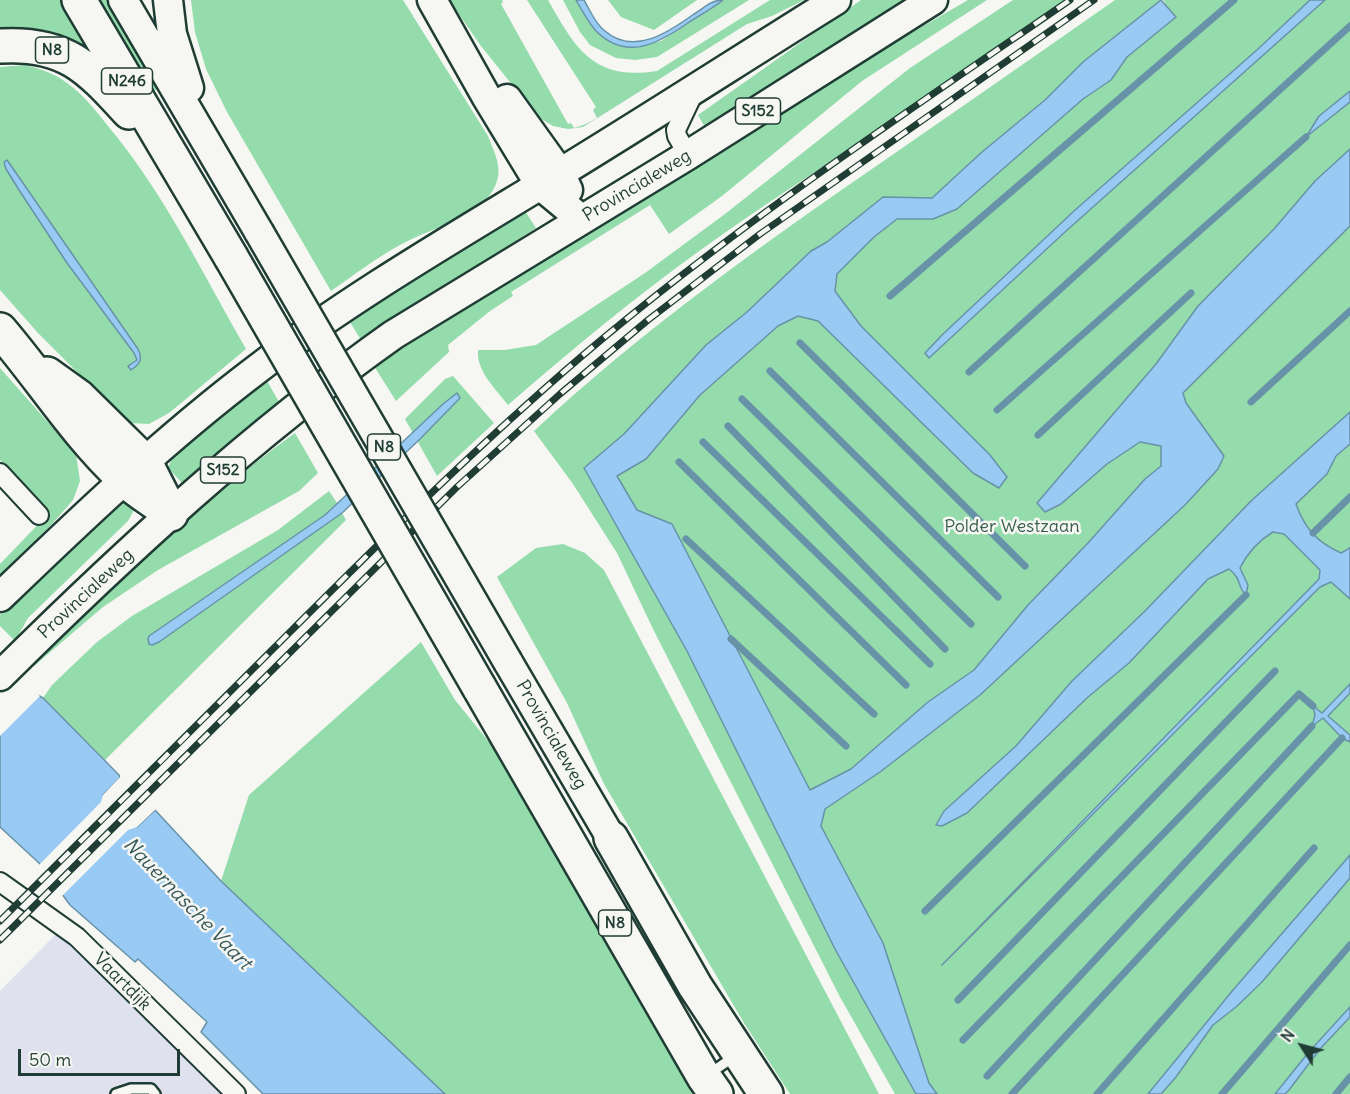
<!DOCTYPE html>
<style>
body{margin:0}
#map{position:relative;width:1350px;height:1094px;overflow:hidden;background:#f6f6f2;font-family:Delius,sans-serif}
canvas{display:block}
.north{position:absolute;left:1272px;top:1016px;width:60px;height:60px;-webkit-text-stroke:4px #f6f6f2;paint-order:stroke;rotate:306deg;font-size:16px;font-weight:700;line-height:24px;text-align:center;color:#1f3d34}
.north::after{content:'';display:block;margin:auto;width:21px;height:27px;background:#1f3d34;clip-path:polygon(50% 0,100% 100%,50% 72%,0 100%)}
.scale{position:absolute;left:18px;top:1049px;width:162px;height:27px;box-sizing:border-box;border:3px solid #1f3d34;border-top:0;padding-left:8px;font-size:18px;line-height:21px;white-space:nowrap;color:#1f3d34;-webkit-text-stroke:4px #f6f6f2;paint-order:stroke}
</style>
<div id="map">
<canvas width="1350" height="1094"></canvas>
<div class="north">N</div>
<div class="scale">50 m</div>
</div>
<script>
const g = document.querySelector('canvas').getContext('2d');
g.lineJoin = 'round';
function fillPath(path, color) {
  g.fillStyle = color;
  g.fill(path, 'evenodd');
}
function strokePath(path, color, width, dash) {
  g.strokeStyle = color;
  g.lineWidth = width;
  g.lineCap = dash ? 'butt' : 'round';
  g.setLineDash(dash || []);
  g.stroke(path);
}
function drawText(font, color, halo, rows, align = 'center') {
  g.font = font + ' Delius,sans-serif';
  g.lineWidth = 5;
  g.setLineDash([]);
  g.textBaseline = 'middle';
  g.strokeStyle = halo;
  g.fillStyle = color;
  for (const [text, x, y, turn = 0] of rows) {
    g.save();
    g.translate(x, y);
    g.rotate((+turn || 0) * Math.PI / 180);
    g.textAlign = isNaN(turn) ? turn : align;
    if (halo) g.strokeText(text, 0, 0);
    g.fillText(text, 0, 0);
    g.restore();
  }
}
const built = new Path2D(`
 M 58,932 L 222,1094 L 0,1094 L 0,991 Z`);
const green = new Path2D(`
 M 0,0 L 63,0 L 106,68 L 0,34 Z
 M 95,0 L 107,0 L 160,87 L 151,93 Z
 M 191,0 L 403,0 L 488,136 C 494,152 503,167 496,184 C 483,218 429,228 400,245 C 376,258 354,275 331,291 L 227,112 L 206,69 L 195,32 Z
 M 449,0 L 502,0 L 503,2 L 501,4 L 568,124 L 571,123 L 574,128 L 586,124 L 597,118 L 593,110 L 596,107 L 527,0 L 548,0 C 576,49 593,81 657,71 L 770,0 L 804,0 L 772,16 L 747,24 L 583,127 L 568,129 L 553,126 L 538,117 L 481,46 Z
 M 563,0 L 576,0 L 597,32 L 631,47 L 638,47 L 661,41 L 723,0 L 749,0 L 657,57 L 635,60 L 616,58 L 590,45 L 580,32 Z
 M 608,0 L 697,0 L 654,30 L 621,17 Z
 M 861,0 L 918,0 L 708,133 L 698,115 Z
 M 968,0 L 987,0 L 862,81 L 722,196 L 669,234 L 650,205 L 511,292 L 513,296 L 490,311 L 448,345 L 449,352 L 396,401 L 374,366 L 739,140 L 863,61 Z
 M 1013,0 L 1065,0 C 1000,46 934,92 868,137 C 812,174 756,210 702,249 C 635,297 571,350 508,405 C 496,389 476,371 478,350 L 505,350 L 536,345 L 645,273 L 725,214 L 910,68 Z
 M 1115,0 L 1161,0 L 1145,13 L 1165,3 L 1163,0 L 1350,0 L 1350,1094 L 925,1094 L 723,703 L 585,466 L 584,468 L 687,651 L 835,949 L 916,1094 L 895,1094 L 840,997 L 653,629 L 617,553 L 573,484 L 534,431 C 642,330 763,244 885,160 C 962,107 1039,53 1115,0 Z
 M 25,65 C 40,69 54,73 67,83 C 83,94 96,111 108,126 C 164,193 203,274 246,349 L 169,413 L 149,424 L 131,423 L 112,407 L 38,333 L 0,290 L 0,67 Z
 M 523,208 L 536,228 L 361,340 L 350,322 Z
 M 0,368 L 76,454 L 80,481 L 73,500 L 52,524 L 0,577 L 0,564 L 49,513 L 0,460 Z
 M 453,376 L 494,423 L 437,476 L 405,419 L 445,379 Z
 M 267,381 L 279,402 L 197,480 L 184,485 L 168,468 L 172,458 Z
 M 295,433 L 318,473 L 299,491 L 158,570 L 103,607 L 34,666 L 30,664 C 115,583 200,502 295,433 Z
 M 329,491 L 337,503 L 325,515 L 149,636 L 148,642 L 159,642 L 342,513 L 346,520 L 105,760 L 43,698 L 52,685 L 97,642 L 132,616 L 278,530 Z
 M 124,495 L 135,501 L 133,512 L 128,521 L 28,618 L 15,641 L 0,626 L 0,615 Z
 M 563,544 L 585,553 L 604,570 L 879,1094 L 790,1094 L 744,1023 L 604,784 L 567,703 L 497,577 L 536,548 Z
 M 421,642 L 455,700 L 510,768 L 702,1094 L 445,1094 L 221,881 L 249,795 Z`);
const water = new Path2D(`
 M 576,0 L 584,0 C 590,10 595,24 605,31 C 634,56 669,32 694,14 C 704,8 711,0 723,0 C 712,9 700,15 688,23 C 659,43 627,62 596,31 C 588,22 582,11 576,0 Z
 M 1161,0 L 1176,17 L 1127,57 L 1111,80 L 1083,99 L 957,209 L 933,219 L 897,219 L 874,237 L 837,274 L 835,291 L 861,326 L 990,455 L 1007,477 L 999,488 L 973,473 L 818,321 L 798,316 L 778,326 L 700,395 L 646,459 L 617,476 L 637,510 L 672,524 L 810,790 L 851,769 L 928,702 L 974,670 L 1028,605 L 1088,543 L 1145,479 L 1161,466 L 1161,446 L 1140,442 L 1107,464 L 1061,504 L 1045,512 L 1037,503 L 1156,364 L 1198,306 L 1274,229 L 1315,181 L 1350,149 L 1350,226 L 1183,393 L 1186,403 L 1224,456 L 1218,469 L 1185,505 L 980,695 L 880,772 L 825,809 L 821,826 L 883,943 L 929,1083 L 937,1094 L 916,1094 L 835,949 L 687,651 L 584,468 L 624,434 L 706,345 L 747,312 L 811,251 L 827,242 L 883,197 L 932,198 L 982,152 L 1045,100 L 1083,62 Z
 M 1310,0 L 1325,0 L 1065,232 L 929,358 L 925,353 L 942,335 L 1074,211 L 1258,49 Z
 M 1350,91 L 1350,102 L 1306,137 L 1319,116 Z
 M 7,160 L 138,349 C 143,359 140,364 131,370 L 128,366 L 137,360 L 134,353 L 67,263 L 19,190 L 6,169 L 4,162 Z
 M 457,393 L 460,398 L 420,439 L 342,513 L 159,642 L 152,645 L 149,644 L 148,639 L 149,636 L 325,515 L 443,404 Z
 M 1350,412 L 1350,444 L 1336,456 L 1327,474 L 1296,504 C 1305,529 1317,542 1341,553 L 1350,548 L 1350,599 L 1331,582 L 1320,587 L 942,965 L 1319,579 L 1320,570 L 1284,534 L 1273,532 C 1258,541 1248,552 1240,568 L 1248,585 L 1246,595 C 1237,588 1243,580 1229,569 L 1208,579 L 1129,663 L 1088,697 L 967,813 L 942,826 L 936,825 L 944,811 L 1016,746 L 1072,681 L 1145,611 L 1251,501 Z
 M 0,667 L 15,682 L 43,698 L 119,775 L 120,778 L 103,795 L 137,827 L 155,810 L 221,881 L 445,1094 L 263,1094 L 201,1032 L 207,1022 L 138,959 L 135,962 L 70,905 L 39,863 L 0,827 Z
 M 1350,684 L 1350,693 L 1328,716 L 1350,735 L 1350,742 L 1342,738 L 1323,718 L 1312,726 L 1315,715 L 1313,706 L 1322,713 Z
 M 1350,855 L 1350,878 L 1262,982 L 1236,1007 L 1213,1025 L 1176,1077 L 1161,1094 L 1148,1094 L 1233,990 Z
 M 1350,1007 L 1350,1017 L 1320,1049 L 1289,1090 L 1285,1094 L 1275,1094 L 1308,1053 Z`);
const pier = new Path2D(`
 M 0,664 L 17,680 L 33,689 L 40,696 L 0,736 Z
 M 122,775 L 122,779 L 107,795 L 137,823 L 153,807 L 157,808 L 137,827 L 128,830 L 60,898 L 38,866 L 101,802 L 103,795 Z`);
const stream = new Path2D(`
 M 890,296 L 1234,0
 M 800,343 L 1025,566
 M 770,371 L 998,597
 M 969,372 L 1350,26
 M 742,399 L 971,624
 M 1251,402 L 1350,311
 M 997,410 L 1306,137
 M 728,426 L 945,649
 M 1038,435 L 1191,293
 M 703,442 L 930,664
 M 679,462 L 906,685
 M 1313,533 L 1350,497
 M 686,539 L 874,714
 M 731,639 L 846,746
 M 925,911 L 1246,595
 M 958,1000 L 1275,671
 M 963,1040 L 1299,694 L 1313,706
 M 987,1076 L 1312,726
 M 1012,1094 L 1342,738
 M 1097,1094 L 1314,848
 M 1222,1094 L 1350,945
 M 1336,1094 L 1350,1077`);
const lane = new Path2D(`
 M 709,1074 L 735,1056
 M 116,1094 L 131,1089 L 151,1089 L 155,1094`);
const street = new Path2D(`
 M 688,155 L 677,136 L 676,130 L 694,92
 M 0,473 L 39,515
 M 0,882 L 77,937 L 236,1094`);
const primary = new Path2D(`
 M 123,0 L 259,232
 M 168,0 L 172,34 L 189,88
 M 432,0 L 486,96 L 540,185 L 581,219
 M 507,99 L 560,173 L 568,190
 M 0,597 C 82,518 165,439 256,370 C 346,301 445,243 542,184 C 641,124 738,61 836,0
 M 508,662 L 611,838
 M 0,676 C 123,554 252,435 393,335 L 688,155 L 933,0`);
const highway = new Path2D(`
 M 79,0 L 231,257
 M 0,46 C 65,42 88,67 129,112
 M 0,330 C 42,379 76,434 123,478 C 137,492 156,502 171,514
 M 47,374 L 79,397 L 145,462 L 169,509
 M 479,687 L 704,1077 L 716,1094
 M 611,838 L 695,986 L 766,1094`);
const rail = new Path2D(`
 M 0,921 C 94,828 188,734 282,640 C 379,543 477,446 582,356 C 735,226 904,114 1070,0
 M 0,940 L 457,487 L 560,394 L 648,320 L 760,234 L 1094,0`);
const primaryBridge = new Path2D(`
 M 259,232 L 508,662`);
const highwayBridge = new Path2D(`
 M 231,257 L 479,687`);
const shields = [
 [52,50,33],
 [127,81,51],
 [758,111,45],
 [384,447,33],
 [223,470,45],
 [615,923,33]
];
const shieldNames = [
 ["N8",52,50],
 ["N246",127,81],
 ["S152",758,111],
 ["N8",384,447],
 ["S152",223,470],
 ["N8",615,923]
];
const streetNames = [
 ["Provincialeweg",637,186,-31],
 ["Provincialeweg",86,594,-43],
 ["Provincialeweg",551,735,60],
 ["Vaartdijk",122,982,45]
];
const parkNames = [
 ["Polder Westzaan",1012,527]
];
const waterNames = [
 ["Nauernasche Vaart",187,904,46]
];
fillPath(built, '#dfe2ee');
fillPath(green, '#94dcab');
fillPath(water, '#98caf4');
strokePath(water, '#6892a7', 1.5);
fillPath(pier, '#f6f6f2');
strokePath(stream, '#6892a7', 7);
strokePath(lane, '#1f3d34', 14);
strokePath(street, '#1f3d34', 22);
strokePath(primary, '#1f3d34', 33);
strokePath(highway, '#1f3d34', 38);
strokePath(lane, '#f6f6f2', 9);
strokePath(street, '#f6f6f2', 18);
strokePath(primary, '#f6f6f2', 28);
strokePath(highway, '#f6f6f2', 33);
strokePath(rail, '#1f3d34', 7);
strokePath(rail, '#f6f6f2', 4.5, [14]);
strokePath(primaryBridge, '#1f3d34', 33, []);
strokePath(highwayBridge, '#1f3d34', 38, []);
strokePath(primaryBridge, '#f6f6f2', 28);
strokePath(highwayBridge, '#f6f6f2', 33);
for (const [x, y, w] of shields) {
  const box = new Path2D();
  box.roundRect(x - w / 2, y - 13, w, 26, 4.5);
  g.fillStyle = '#f6f6f2';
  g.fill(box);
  strokePath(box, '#1f3d34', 1.5);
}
drawText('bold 16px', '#1f3d34', null, shieldNames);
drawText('18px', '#1f3d34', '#f6f6f2', streetNames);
drawText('18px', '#365d4c', '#f6f6f2', parkNames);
drawText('italic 20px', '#37595a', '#f6f6f2', waterNames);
</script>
